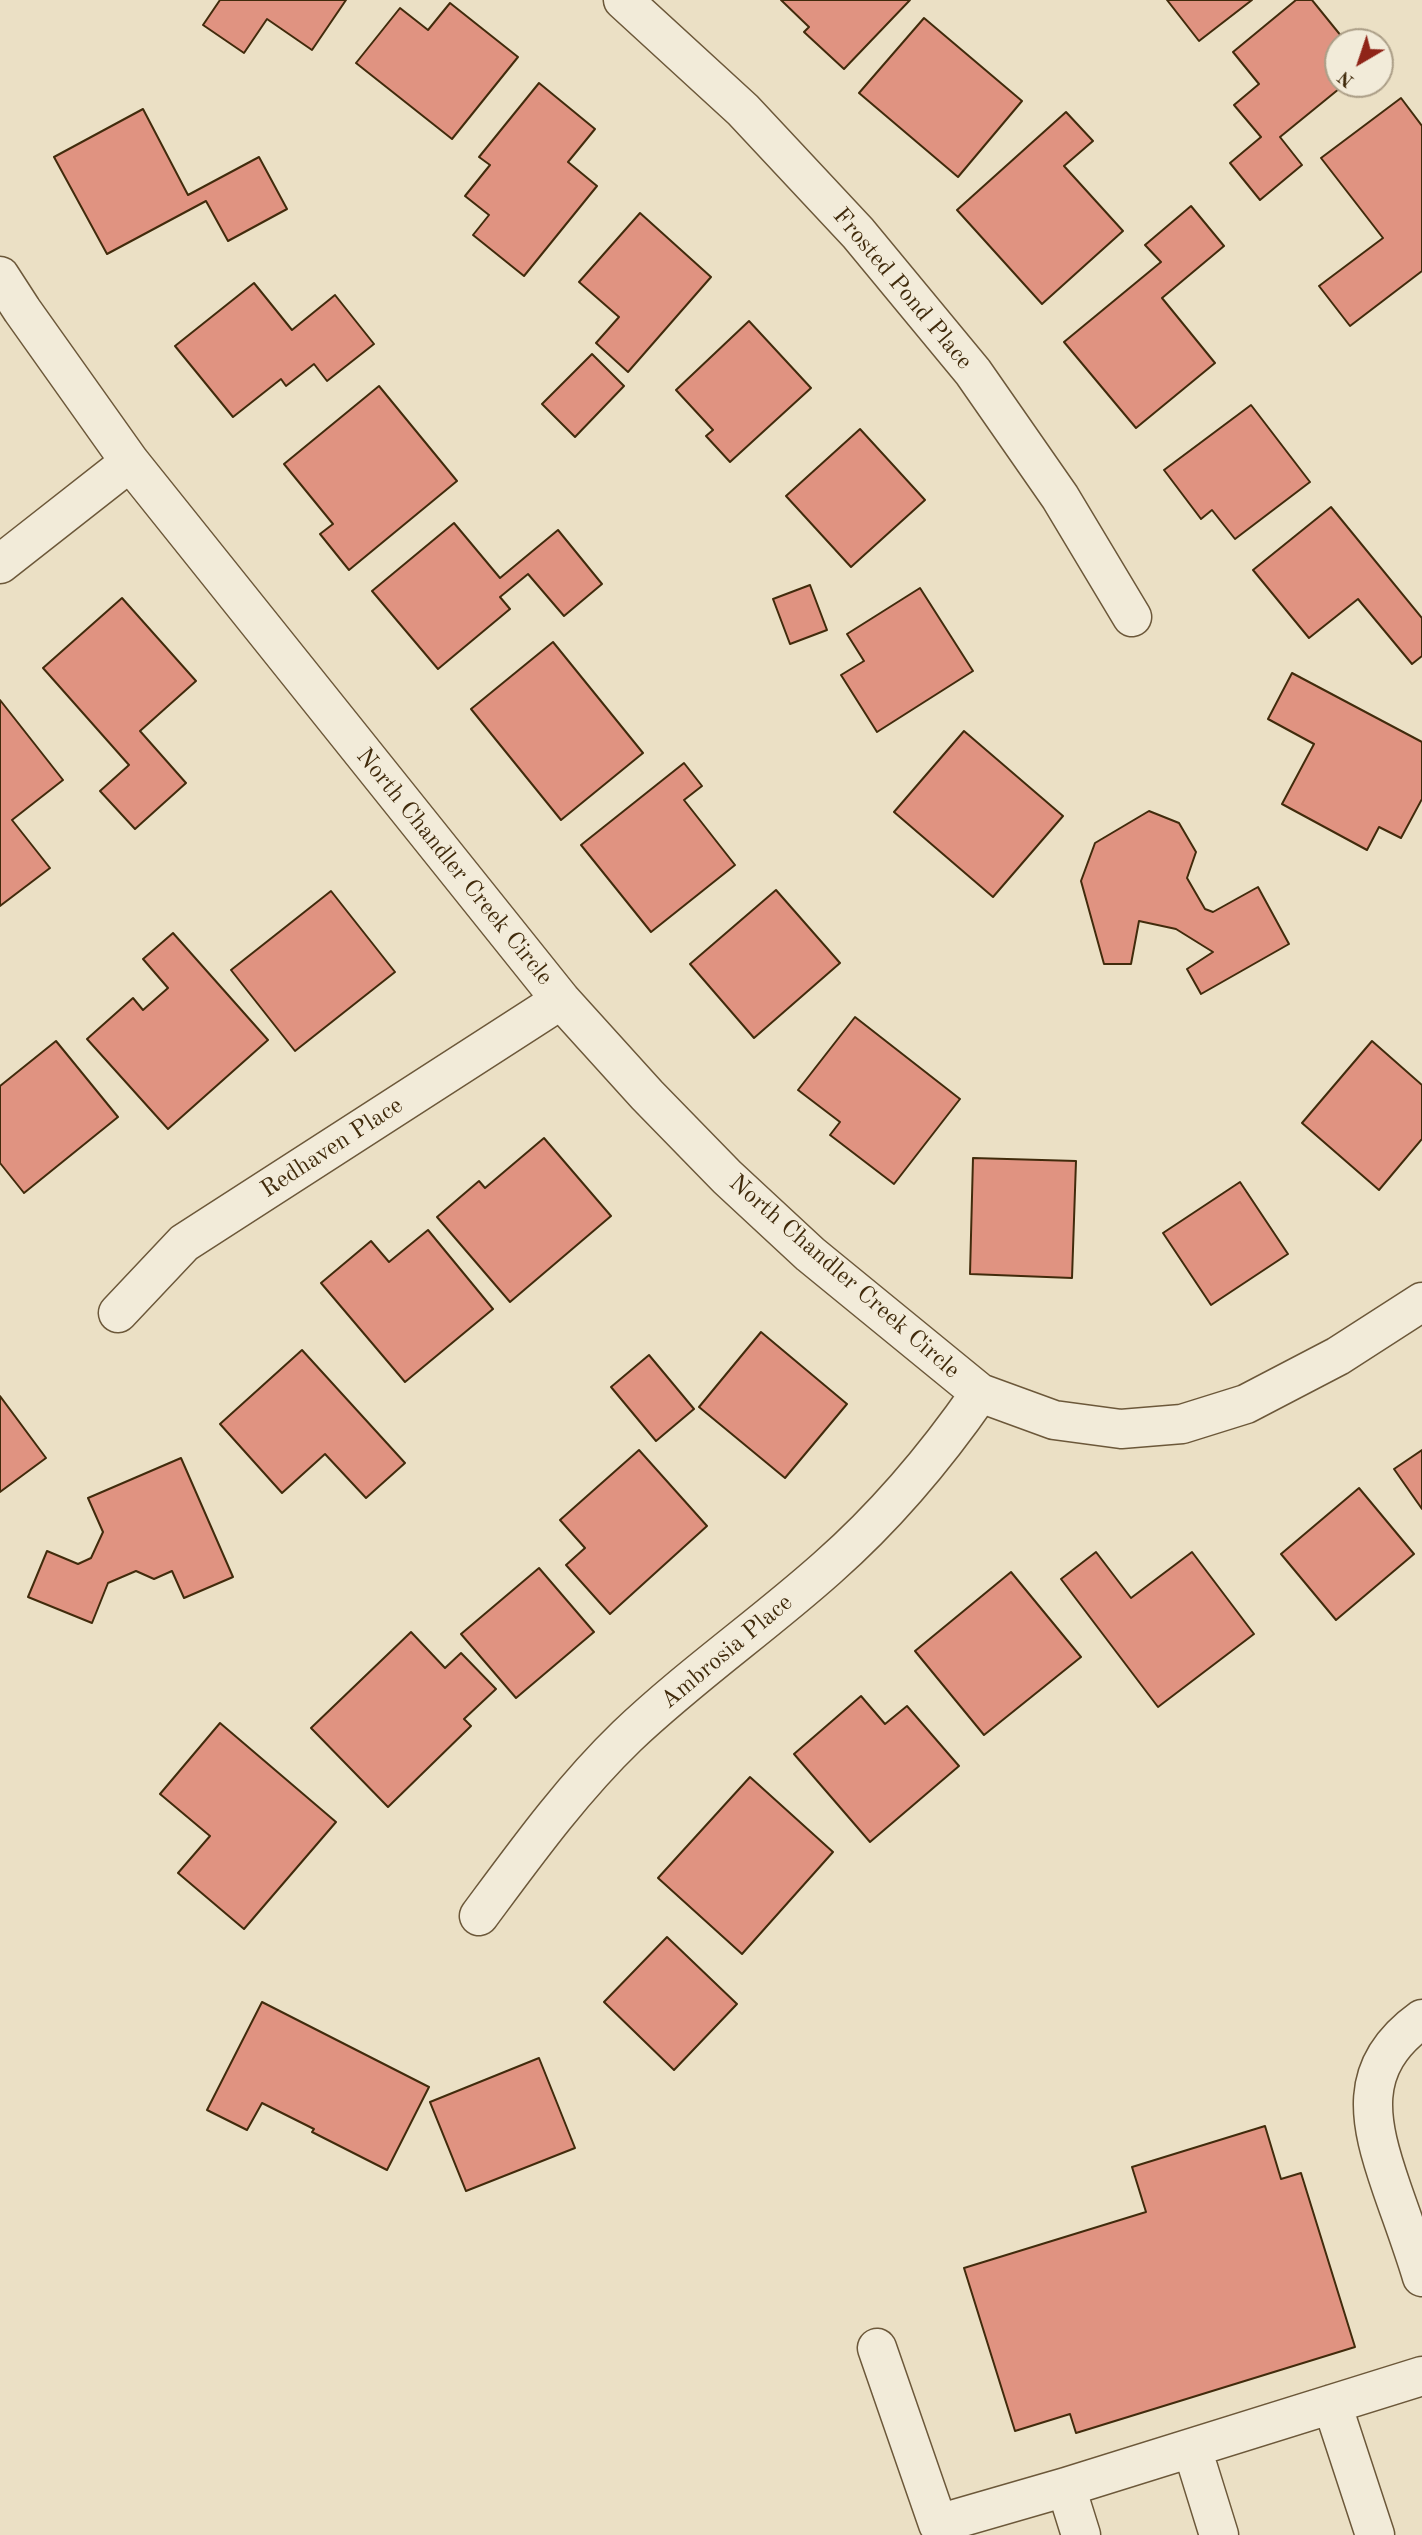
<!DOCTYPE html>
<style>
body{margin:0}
#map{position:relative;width:1422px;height:2535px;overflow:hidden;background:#ebe0c5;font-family:"Old Standard TT",serif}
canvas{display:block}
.north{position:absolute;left:1324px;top:28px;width:70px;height:70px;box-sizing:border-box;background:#f2ebd9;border:2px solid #ab9e87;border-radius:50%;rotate:219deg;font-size:19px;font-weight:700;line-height:28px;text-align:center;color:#412b0c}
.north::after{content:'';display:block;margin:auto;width:24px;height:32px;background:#8f2418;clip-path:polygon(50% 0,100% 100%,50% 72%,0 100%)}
</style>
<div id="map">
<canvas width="1422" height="2535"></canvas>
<div class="north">N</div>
</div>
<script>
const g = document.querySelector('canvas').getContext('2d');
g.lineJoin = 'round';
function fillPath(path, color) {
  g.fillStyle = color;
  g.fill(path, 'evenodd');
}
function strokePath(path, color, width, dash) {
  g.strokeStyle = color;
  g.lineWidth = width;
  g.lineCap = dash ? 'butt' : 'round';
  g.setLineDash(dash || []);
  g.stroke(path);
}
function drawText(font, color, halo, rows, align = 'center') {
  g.font = font + ' "Old Standard TT",serif';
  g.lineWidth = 5;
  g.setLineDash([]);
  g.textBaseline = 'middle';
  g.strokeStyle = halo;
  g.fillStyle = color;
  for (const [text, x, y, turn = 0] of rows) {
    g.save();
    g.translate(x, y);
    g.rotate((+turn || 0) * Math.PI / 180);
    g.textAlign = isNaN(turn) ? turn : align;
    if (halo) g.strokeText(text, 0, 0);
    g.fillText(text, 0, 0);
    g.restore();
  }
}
const building = new Path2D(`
 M 220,0 L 346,0 L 312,50 L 267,19 L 244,53 L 203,25 Z
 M 781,0 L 910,0 L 844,69 L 804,32 L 809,27 Z
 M 1167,0 L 1252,0 L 1199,41 Z
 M 1296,0 L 1312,0 L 1346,42 L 1338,42 L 1338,84 L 1345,84 L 1280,137 L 1302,165 L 1260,200 L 1230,163 L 1261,137 L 1234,105 L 1259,84 L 1233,52 Z
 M 450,3 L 518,57 L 452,139 L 356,63 L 400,8 L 428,30 Z
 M 924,18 L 1022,101 L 958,177 L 859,93 Z
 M 539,83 L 595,129 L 568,162 L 597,186 L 524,276 L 473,235 L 489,215 L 465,196 L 490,165 L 479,157 Z
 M 1401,98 L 1422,126 L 1422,271 L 1350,326 L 1319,286 L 1383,238 L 1321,158 Z
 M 143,109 L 188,195 L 259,157 L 287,209 L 228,241 L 206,201 L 107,254 L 54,157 Z
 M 1066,112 L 1093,141 L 1064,166 L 1123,231 L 1042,304 L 957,210 Z
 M 1191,206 L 1224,246 L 1162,298 L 1215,363 L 1136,428 L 1064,342 L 1161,262 L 1145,245 Z
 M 640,213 L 711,277 L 628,372 L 596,343 L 619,317 L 579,282 Z
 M 254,283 L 292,330 L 335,295 L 374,344 L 327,381 L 314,364 L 286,386 L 281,379 L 233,417 L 175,346 Z
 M 749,321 L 811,388 L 730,462 L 706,436 L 713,430 L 676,390 Z
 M 592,354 L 624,386 L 575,437 L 542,404 Z
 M 379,386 L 457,481 L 349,570 L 320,534 L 333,524 L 284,464 Z
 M 1251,405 L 1310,482 L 1235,539 L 1212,510 L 1201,519 L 1164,470 Z
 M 860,429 L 925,500 L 851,567 L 786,496 Z
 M 1331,507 L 1422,618 L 1422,656 L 1412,664 L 1358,599 L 1309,638 L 1253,570 Z
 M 454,523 L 500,578 L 558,530 L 602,584 L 564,616 L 528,574 L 500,597 L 510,609 L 438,669 L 372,591 Z
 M 810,585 L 827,630 L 790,644 L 773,599 Z
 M 920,588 L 973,671 L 877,732 L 841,675 L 864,661 L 847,634 Z
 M 122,598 L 196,681 L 140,731 L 186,783 L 135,829 L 100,791 L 129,765 L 43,668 Z
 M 553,642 L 643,753 L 561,820 L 471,709 Z
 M 1292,673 L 1422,742 L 1422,799 L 1401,838 L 1379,827 L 1367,850 L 1282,804 L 1314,744 L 1268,719 Z
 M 0,700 L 63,780 L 12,820 L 50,868 L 0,906 Z
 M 964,731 L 1063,816 L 993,897 L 894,812 Z
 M 684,763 L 702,786 L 684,800 L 735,865 L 651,932 L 581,845 Z
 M 1149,811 L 1179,823 L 1196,852 L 1187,878 L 1205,909 L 1213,912 L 1258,887 L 1289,944 L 1201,994 L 1187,969 L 1213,952 L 1176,929 L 1139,921 L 1131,964 L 1104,964 L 1081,881 L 1095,843 Z
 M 776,890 L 840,963 L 754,1038 L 690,964 Z
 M 331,891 L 395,972 L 295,1051 L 231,970 Z
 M 173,933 L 268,1040 L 168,1129 L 87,1039 L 133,998 L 143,1010 L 168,988 L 143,959 Z
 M 855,1017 L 960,1099 L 894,1184 L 830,1135 L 840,1122 L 798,1090 Z
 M 56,1041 L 118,1117 L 24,1193 L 0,1163 L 0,1086 Z
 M 1372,1041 L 1422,1085 L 1422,1139 L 1379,1190 L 1302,1123 Z
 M 544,1138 L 611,1216 L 510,1302 L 437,1217 L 479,1181 L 485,1188 Z
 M 973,1158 L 1076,1161 L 1072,1278 L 970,1274 Z
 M 1240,1182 L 1288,1254 L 1211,1305 L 1163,1233 Z
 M 428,1230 L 493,1309 L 405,1382 L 321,1283 L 371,1241 L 389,1262 Z
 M 761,1332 L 847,1404 L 785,1478 L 699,1407 Z
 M 302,1350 L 405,1463 L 366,1498 L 325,1454 L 282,1493 L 220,1424 Z
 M 649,1355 L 694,1409 L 656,1441 L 611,1387 Z
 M 0,1396 L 46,1458 L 0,1492 Z
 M 639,1450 L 707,1526 L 610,1614 L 566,1565 L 585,1548 L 560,1520 Z
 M 1422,1450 L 1422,1509 L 1394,1469 Z
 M 181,1458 L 233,1577 L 184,1598 L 172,1571 L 154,1579 L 136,1571 L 108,1583 L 92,1623 L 28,1597 L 47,1551 L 78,1564 L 91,1558 L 103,1532 L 88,1498 Z
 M 1359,1488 L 1414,1554 L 1336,1620 L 1281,1554 Z
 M 1096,1552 L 1131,1598 L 1192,1552 L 1254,1634 L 1158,1707 L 1061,1579 Z
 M 539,1568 L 594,1632 L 516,1698 L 461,1634 Z
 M 1011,1572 L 1081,1657 L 984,1735 L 915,1651 Z
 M 411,1632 L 445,1668 L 461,1653 L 496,1689 L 464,1719 L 471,1726 L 388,1807 L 311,1728 Z
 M 861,1696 L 885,1724 L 907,1706 L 959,1766 L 870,1842 L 794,1754 Z
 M 220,1723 L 336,1822 L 244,1929 L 178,1873 L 210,1836 L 160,1794 Z
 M 750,1777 L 833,1852 L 742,1954 L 658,1878 Z
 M 667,1937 L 737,2004 L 674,2070 L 604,2002 Z
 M 262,2002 L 429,2087 L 387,2170 L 312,2132 L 314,2129 L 262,2103 L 247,2130 L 207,2110 Z
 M 539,2058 L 575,2148 L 466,2191 L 430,2102 Z
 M 1265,2126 L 1281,2179 L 1301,2173 L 1355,2347 L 1076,2433 L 1070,2414 L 1015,2431 L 964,2268 L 1146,2212 L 1132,2167 Z`);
const minor = new Path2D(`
 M 623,0 L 743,110 L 858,233 L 973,372 L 1060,497 L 1132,617
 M 0,276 L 22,310 L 130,462 L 561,1000 L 647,1095 L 727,1177 L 810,1254 L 980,1393 L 1054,1420 L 1121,1429 L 1182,1424 L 1246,1404 L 1338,1356 L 1422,1302
 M 0,564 L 130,462
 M 118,1313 L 184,1243 L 561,1000
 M 479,1916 C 525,1854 571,1790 627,1736 C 690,1676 762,1626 827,1568 C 886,1516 935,1458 980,1393
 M 1422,2019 C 1355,2067 1369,2122 1392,2189 C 1402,2218 1413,2247 1422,2277
 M 877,2348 L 938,2524 L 1066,2487 L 1422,2376
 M 1332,2404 L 1375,2535
 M 1192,2448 L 1219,2535
 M 1066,2487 L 1081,2535`);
const streetNames = [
 ["Frosted Pond Place",902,289,50],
 ["North Chandler Creek Circle",454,867,51],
 ["Redhaven Place",332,1148,-33],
 ["North Chandler Creek Circle",844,1277,41],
 ["Ambrosia Place",727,1652,-40]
];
fillPath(building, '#e09381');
strokePath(building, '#412b0c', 2);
strokePath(minor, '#6c583a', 41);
strokePath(minor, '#f2ebd9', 38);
drawText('24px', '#412b0c', '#f2ebd9', streetNames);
</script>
